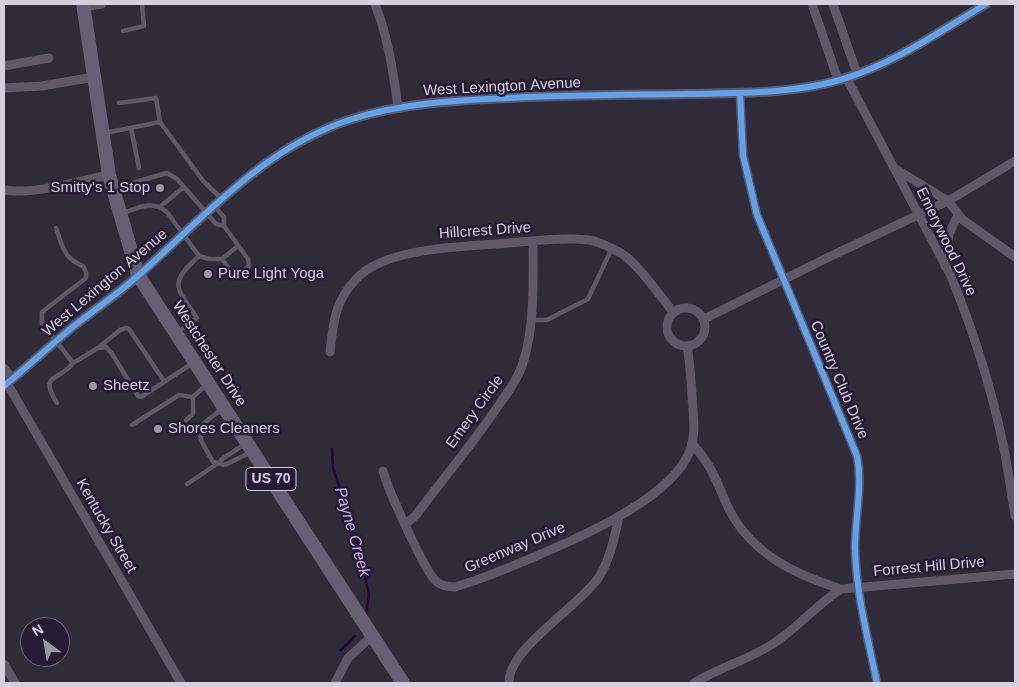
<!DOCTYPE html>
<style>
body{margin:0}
#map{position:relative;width:1019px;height:687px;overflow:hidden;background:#302b38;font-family:Helvetica,sans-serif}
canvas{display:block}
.frame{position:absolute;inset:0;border:5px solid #d5d0e0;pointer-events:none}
.north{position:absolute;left:20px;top:617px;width:50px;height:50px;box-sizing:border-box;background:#251c33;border:1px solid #6b6478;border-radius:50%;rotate:328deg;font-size:14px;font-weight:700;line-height:20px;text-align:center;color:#d5d0e0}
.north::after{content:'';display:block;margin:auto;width:18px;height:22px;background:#9b96a5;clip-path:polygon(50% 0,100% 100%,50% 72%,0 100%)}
</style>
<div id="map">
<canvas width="1019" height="687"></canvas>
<div class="frame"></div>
<div class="north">N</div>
</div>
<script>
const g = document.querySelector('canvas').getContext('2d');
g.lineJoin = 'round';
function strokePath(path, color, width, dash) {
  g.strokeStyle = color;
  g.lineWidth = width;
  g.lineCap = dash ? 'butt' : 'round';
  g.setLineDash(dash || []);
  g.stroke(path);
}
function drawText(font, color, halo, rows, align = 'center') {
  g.font = font + ' Helvetica,sans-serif';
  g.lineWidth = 5;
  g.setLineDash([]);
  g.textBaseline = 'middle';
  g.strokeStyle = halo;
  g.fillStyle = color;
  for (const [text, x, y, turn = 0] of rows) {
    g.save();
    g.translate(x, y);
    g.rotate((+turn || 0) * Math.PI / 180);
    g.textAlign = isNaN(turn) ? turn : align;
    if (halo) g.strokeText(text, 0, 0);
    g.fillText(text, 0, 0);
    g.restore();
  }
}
const stream = new Path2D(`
 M 332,449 L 333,468 L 355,534 L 369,594 L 366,616
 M 341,650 L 355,636`);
const service = new Path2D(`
 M 123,31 L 144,26 L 142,4
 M 119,103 L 156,98 L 160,122
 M 131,128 L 139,168
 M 105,133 L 160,122 L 204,182 L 221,198
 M 114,188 L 167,173 L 177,179 L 216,224 L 224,226 L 224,217 L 215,207
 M 161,206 L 184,187
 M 123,213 C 140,207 153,200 167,212 L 199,256 C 168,284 176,287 197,318 L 177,333
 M 56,228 C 63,247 63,258 83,266 L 86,272 L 86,278 L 42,312 L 42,323 L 73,363 C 59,382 38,373 57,403
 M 199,256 L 209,259 L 222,259 L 232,273 L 239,275 L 249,266 L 248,259 L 224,226
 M 222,259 L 238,246
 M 531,320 L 547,320 L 588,299 L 612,248
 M 98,348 L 120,330 L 126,328 L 129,329 L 164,381
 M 73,363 L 98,348 L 106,347 L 112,354 L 138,396 L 141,397 L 193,363
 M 222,409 L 204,423 L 199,433 L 202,442 L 213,462 L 225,465 L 251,452
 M 186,420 L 193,414 L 193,397 L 206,385
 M 132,425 L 179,395 L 193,397
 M 219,464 L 222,459 L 245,444
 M 187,484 L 217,464`);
const minor = new Path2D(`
 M 375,4 C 388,37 393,71 398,107
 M 812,4 L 838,80
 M 833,4 L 857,74
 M 83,7 L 102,4
 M 4,66 L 49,58
 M 846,77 L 951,276 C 973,330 991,387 1003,444 C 1008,468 1011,492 1015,516
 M 4,88 L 42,86 L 94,77
 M 740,93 L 743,155 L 757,215 L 857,456 C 863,486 855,517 855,548 C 856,593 868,639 877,683
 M 894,168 L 948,201 L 963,220 L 1015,257
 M 4,190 C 34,195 79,181 109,175
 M 945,266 L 949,234 L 958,215
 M667 327a19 19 0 1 1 38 0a19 19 0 1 1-38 0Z
 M 704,319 L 831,256 L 948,201 L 1015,161
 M 330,352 C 333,323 335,301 356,279 C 387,246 467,247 509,243 C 535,241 563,237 589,240 C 598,241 609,247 617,251 C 634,258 661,297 673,312
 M 4,368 L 12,379
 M 7,383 L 181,683
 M 692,443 C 698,451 705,459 710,468 C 718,482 723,498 731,513 C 755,556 797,575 841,589
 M 383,471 C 388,489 425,573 437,582 C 442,586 448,587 455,587 C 480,580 503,570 527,560 C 572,541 662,503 686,459 C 698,437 693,418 692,395 C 691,379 690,362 687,346
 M 406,524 L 416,515 C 442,480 470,447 494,412 C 505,396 517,381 523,363 C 535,325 533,281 533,241
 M 4,664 L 15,683
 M 335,683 L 348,658 L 372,636
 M 509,683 C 508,648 579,607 599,577 C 610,559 615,536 619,516
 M 694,683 C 719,668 747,660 771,645 C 797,629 816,605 841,589 L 1015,574`);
const tertiary = new Path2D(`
 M 4,386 C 28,366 51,345 75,325 C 97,308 120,292 140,274 C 205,216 266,146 352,119 C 403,103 457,100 510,98 C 569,95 627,95 686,94 C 738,93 790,94 840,80 C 893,64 939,32 986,4`);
const primary = new Path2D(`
 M 83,4 L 109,175 L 138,275 L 403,683`);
const cycleway = new Path2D(`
 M 740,93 L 743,155 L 757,215 L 857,456 C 863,486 855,517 855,548 C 856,593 868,639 877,683
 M 4,386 C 28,366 51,345 75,325 C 97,308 120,292 140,274 C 205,216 266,146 352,119 C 403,103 457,100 510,98 C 569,95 627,95 686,94 C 738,93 790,94 840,80 C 893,64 939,32 986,4`);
const markers = [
 [160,188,5,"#9b96a5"],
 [208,274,5,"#9b96a5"],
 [93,386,5,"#9b96a5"],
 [158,429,5,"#9b96a5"]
];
const shields = [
 [271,479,50]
];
const shieldNames = [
 ["US 70",271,479]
];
const streetNames = [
 ["West Lexington Avenue",502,87,-3],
 ["Hillcrest Drive",485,231,-4],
 ["Emerywood Drive",946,242,64],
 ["West Lexington Avenue",105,283,-40],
 ["Westchester Drive",209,354,57],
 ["Country Club Drive",839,380,67],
 ["Emery Circle",475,412,-54],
 ["Kentucky Street",106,526,60],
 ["Greenway Drive",515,548,-23],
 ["Forrest Hill Drive",929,567,-5]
];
const poiNames = [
 ["Smitty's 1 Stop",150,188,"right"],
 ["Pure Light Yoga",218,274],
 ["Sheetz",103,386],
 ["Shores Cleaners",168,429]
];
const waterNames = [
 ["Payne Creek",352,532,74]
];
strokePath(stream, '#21073c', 2.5);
strokePath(service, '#5e5868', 4.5);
strokePath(minor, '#5e5868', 9);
strokePath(tertiary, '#5e5868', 10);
strokePath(primary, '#676074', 14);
strokePath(cycleway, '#60a3ed', 6);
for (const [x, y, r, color] of markers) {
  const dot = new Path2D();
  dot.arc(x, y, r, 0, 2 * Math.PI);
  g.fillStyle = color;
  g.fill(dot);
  strokePath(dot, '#251c33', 2);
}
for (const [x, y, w] of shields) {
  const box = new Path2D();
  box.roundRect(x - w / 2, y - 11.5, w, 23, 4);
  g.fillStyle = '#251c33';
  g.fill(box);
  strokePath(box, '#d5d0e0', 1);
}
drawText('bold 14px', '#d5d0e0', null, shieldNames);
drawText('15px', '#d5d0e0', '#251c33', streetNames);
drawText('15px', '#d5d0e0', '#251c33', poiNames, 'left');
drawText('italic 16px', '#c9aff8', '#251c33', waterNames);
</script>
